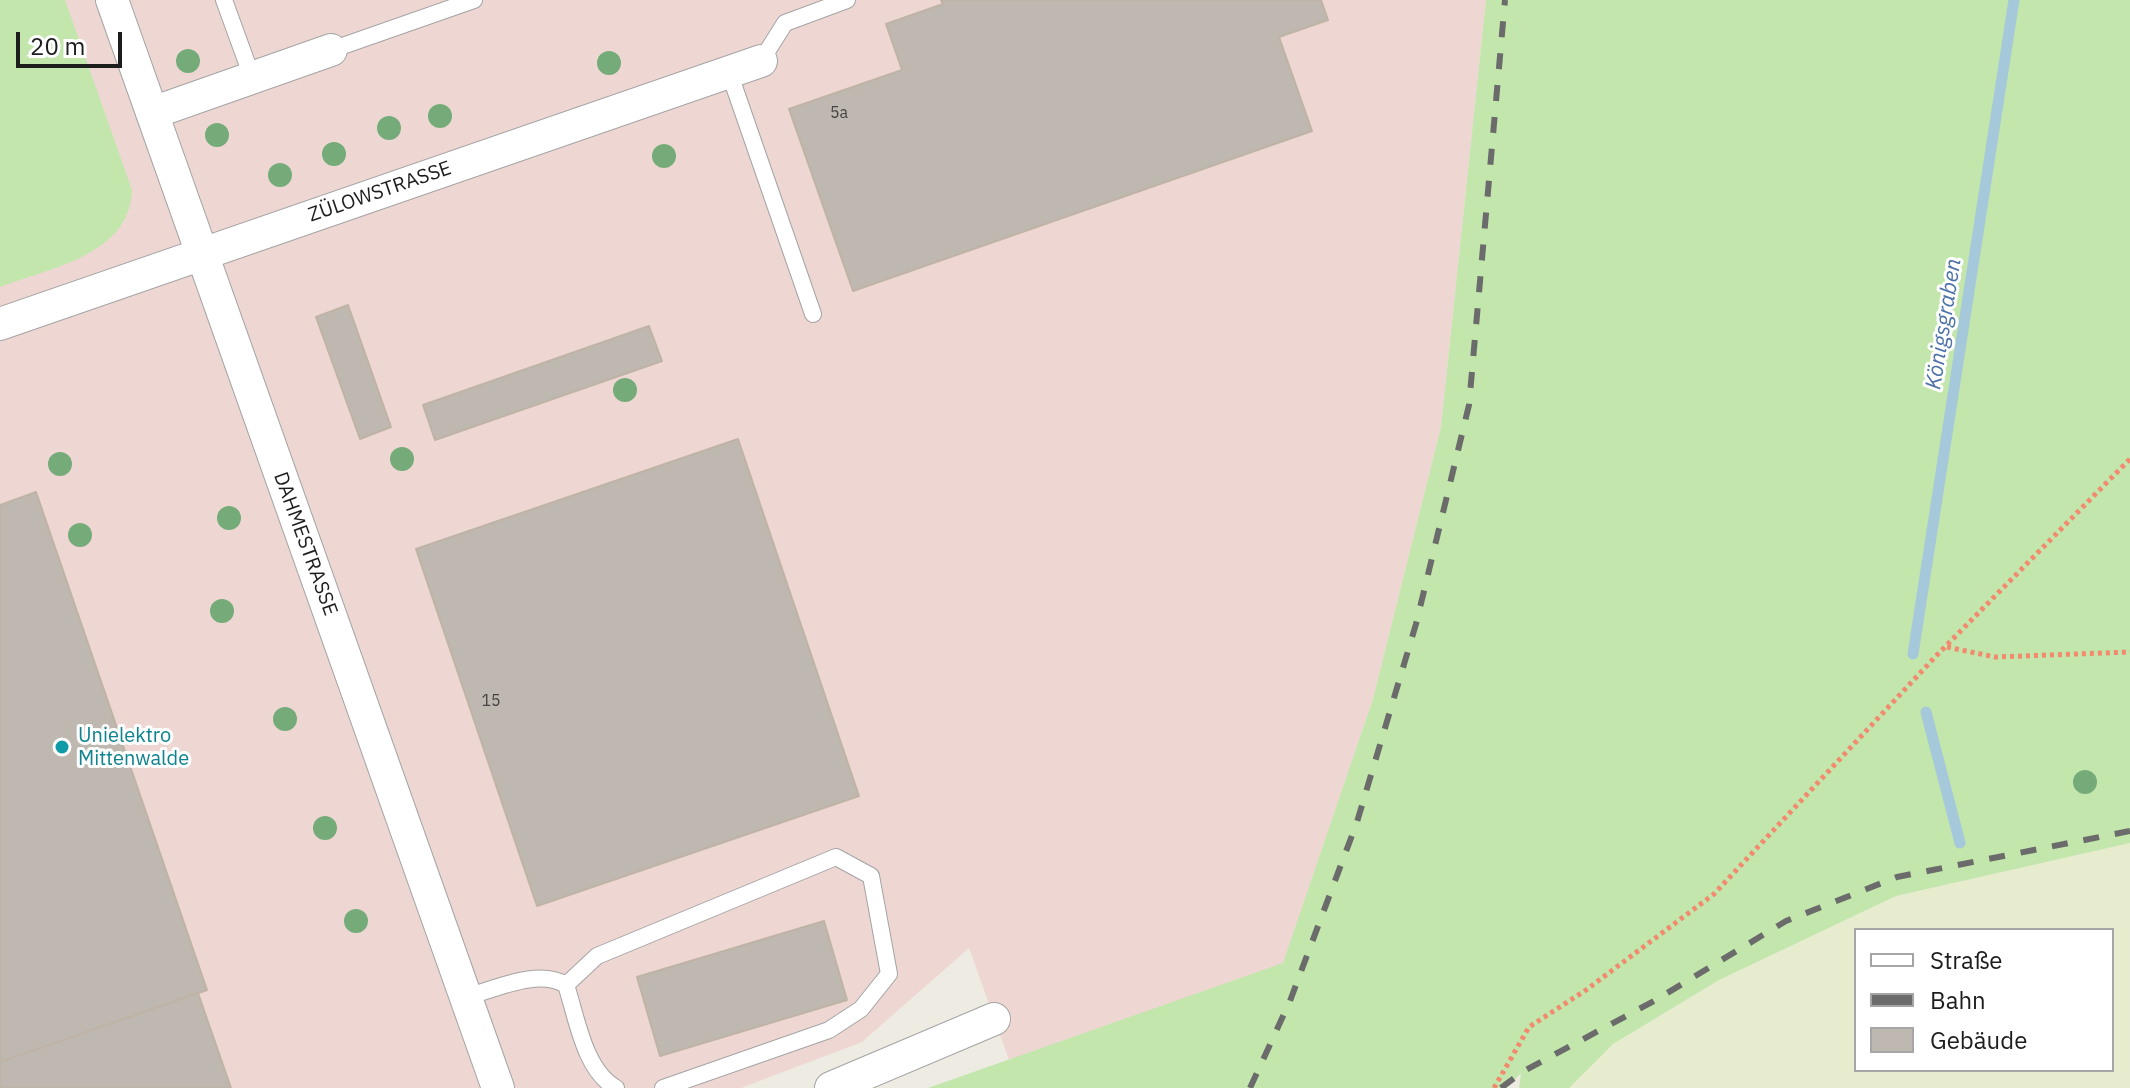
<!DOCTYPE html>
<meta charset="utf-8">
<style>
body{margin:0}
#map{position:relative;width:2130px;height:1088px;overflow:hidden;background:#eeebe3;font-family:"IBM Plex Sans",sans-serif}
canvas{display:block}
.legend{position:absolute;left:1854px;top:928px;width:260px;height:144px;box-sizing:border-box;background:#fff;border:2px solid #a5a5a5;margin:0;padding:10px 14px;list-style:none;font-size:24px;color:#1d1d1d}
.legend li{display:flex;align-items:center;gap:16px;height:40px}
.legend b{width:40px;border:2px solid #a5a5a5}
.scale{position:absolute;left:16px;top:32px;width:106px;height:36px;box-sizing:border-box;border:4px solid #1d1d1d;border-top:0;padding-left:10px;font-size:24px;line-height:28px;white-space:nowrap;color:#1d1d1d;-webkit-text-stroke:6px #fff;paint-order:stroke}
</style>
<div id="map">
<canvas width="2130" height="1088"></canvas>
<ul class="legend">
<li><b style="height:10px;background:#fff"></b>Straße</li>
<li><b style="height:10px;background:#6b6b6b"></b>Bahn</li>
<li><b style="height:22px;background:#beb8b0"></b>Gebäude</li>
</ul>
<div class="scale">20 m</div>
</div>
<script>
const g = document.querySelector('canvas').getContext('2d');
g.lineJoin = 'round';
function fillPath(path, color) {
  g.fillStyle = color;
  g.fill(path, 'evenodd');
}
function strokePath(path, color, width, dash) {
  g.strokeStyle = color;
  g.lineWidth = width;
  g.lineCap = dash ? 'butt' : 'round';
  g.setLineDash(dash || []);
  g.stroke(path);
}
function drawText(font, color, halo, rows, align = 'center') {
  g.font = font + ' "IBM Plex Sans",sans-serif';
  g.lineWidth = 6;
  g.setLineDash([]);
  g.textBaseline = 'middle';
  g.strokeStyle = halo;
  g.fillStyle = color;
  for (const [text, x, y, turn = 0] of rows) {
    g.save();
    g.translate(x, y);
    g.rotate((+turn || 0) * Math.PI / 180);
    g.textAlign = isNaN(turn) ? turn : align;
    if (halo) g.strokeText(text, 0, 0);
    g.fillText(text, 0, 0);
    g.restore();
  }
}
const commercial = new Path2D(`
 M 0,0 L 1486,0 L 1441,427 L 1373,699 L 1283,964 L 1009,1060 L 969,948 L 862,1042 L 741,1088 L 0,1088 Z`);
const farmland = new Path2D(`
 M 2130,843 L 2130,1088 L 1569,1088 L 1613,1044 L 1719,980 L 1896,896 ZM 1856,930 L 2112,930 L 2112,1070 L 1856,1070 Z`);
const grass = new Path2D(`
 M 0,0 L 65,0 L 132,190 C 130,255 50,268 0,287 Z
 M 1486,0 L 2130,0 L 2130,843 L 1896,896 L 1719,980 L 1613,1044 L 1569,1088 L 1519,1088 L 1521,1073 L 1507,1088 L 928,1088 L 1283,963 L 1373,699 L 1441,427 Z`);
const stream = new Path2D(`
 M 1913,654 L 2014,0
 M 1926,712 L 1960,843`);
const building = new Path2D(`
 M 941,0 L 1321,0 L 1328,20 L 1279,37 L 1312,131 L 853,291 L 789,109 L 902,70 L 886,24 L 943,4 Z
 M 348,305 L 391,427 L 360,439 L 316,317 Z
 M 649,326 L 662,361 L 435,440 L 423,405 Z
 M 738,439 L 859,796 L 537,906 L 416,549 Z
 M 36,492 L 207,990 L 0,1062 L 0,505 Z
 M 824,921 L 847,1000 L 660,1056 L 637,977 Z
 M 198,993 L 231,1088 L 0,1088 L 0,1062 Z`);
const path = new Path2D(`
 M 1947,647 L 1995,657 L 2130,652
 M 1494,1088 L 1529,1027 L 1586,990 L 1714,894 L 1936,656 L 2130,459`);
const service = new Path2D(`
 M 224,0 L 252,77
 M 331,50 L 474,0
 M 761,61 L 785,23 L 847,0
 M 729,72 L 813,314
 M 566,985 L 597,956 L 836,857 L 871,876 L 889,974 L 861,1009 L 829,1030 L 663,1088
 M 466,997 C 496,989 538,968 566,985 C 577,1018 584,1070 616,1088`);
const minor = new Path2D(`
 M 112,0 L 498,1088
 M 152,113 L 331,50
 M 0,324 L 761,61
 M 831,1088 L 994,1019`);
const rail = new Path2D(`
 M 1250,1088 L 1290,1001 L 1357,822 L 1416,624 L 1469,405 L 1505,0
 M 1501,1088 L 1522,1072 L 1654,1001 L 1786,921 L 1897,877 L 2130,831`);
const trees = [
 [188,61],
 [609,63],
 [440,116],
 [389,128],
 [217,135],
 [334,154],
 [664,156],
 [280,175],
 [625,390],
 [402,459],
 [60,464],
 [229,518],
 [80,535],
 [222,611],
 [285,719],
 [2085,782],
 [325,828],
 [356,921]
];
const markers = [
 [62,747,8,"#0f9aa8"]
];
const numberNames = [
 ["5a",839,113],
 ["15",491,701]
];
const streetNames = [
 ["ZÜLOWSTRASSE",380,192,-19],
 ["DAHMESTRASSE",305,544,70]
];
const cultureNames = [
 ["Unielektro",78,736],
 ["Mittenwalde",78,759]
];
const waterNames = [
 ["Königsgraben",1944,324,-81]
];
fillPath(commercial, '#eed7d3');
fillPath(farmland, '#e7eccf');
fillPath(grass, '#c2e6ab');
strokePath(stream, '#a5c9da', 11);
fillPath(building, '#beb8b0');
strokePath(building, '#bfb3a6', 2);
strokePath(service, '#a4a4a4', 18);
strokePath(minor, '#a4a4a4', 34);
strokePath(path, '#f3896f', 5, [4, 4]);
strokePath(service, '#fff', 16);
strokePath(minor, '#fff', 32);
strokePath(rail, '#6b6b6b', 6, [16, 16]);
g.fillStyle = '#74ab79';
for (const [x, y] of trees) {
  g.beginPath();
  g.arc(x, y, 12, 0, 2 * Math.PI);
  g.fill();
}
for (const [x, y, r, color] of markers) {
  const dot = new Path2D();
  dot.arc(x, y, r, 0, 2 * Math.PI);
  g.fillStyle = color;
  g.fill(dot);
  strokePath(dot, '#fff', 3);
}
drawText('16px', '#454442', null, numberNames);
drawText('20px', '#1d1d1d', '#fff', streetNames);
drawText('20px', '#0d838f', '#fff', cultureNames, 'left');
drawText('italic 22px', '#4e72a8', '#fff', waterNames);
</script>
